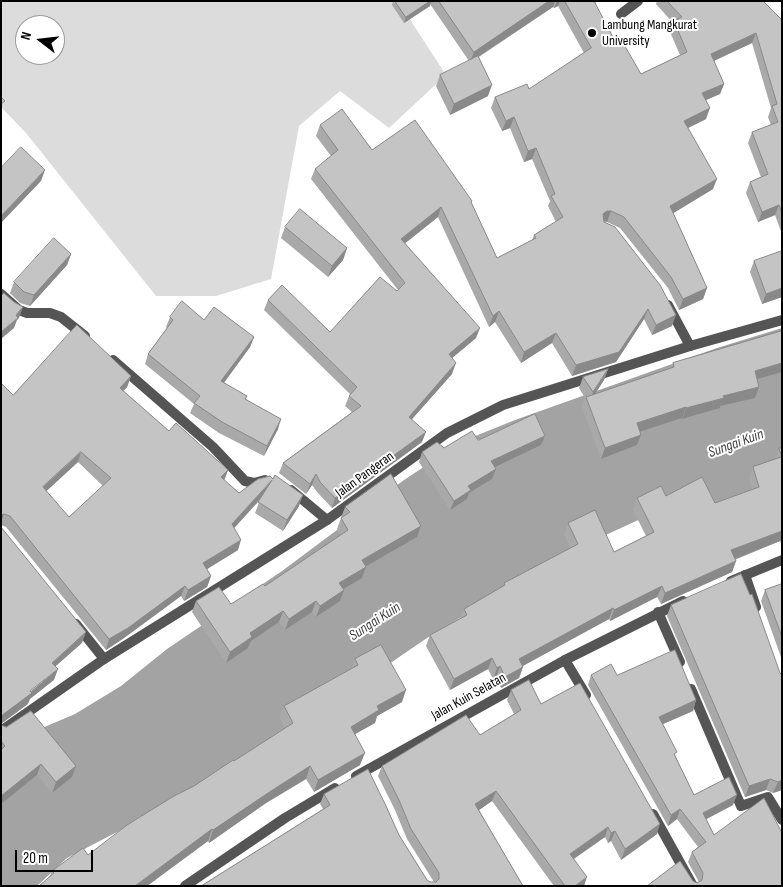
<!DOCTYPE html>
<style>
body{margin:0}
#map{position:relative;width:783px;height:887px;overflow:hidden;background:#fff;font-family:"Sofia Sans Condensed",sans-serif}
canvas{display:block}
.frame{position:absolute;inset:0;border:2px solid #000;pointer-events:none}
.north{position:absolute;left:15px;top:15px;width:50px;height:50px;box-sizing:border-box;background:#fff;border:1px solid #999;border-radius:50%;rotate:286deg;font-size:14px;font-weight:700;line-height:20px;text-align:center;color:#000}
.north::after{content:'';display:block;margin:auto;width:18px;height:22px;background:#000;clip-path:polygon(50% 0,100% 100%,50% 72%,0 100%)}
.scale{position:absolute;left:15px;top:850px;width:78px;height:22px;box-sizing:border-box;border:2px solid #000;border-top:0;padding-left:6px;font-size:15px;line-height:18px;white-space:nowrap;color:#000;-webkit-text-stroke:4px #fff;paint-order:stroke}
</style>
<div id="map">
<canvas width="783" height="887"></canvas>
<div class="frame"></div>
<div class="north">N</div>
<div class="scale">20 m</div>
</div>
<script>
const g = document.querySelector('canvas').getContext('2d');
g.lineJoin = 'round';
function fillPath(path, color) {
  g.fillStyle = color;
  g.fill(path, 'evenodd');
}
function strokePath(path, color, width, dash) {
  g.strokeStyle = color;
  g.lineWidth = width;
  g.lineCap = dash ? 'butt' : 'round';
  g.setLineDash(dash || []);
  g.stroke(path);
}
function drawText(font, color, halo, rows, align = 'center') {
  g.font = font + ' "Sofia Sans Condensed",sans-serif';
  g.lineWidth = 4;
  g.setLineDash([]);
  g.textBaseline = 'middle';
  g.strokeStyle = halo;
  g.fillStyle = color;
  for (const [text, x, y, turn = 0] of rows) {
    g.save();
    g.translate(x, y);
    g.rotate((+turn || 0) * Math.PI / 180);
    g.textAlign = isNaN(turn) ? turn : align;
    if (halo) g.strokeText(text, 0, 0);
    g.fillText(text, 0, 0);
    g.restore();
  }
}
const green = new Path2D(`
 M 1,1 L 398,1 L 446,75 L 389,128 L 340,91 L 299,126 L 271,279 L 216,296 L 156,296 L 26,133 L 1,107 ZM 25,25 L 55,25 L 55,55 L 25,55 Z`);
const water = new Path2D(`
 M 782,328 L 782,540 L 711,570 L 647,516 L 558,557 L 424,640 L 335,701 L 146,817 L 67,858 L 37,886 L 1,886 L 1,755 L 35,731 L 75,714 L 121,686 L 167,649 L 282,571 L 404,480 L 463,441 L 515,420 L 717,348 Z`);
const minor = new Path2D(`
 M 621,14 L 638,1
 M 1,294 L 19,310 L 27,313 L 50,313 L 61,317 L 85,336
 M 668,305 L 690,346
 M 113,360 L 213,447 L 245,481 L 254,483 L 265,480
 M 291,490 L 327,520
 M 745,575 L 756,607
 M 658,612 L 680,662
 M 76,624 L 104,659
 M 565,660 L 586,695
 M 691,689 L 741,806 L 768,797 L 782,820
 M 653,814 L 693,886`);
const tertiary = new Path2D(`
 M 731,581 L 782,560
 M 1,731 L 104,659 L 327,520 L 447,433 L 503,405 L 690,346 L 782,320
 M 356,776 L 565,660 L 683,601
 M 185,886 L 285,818 L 335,788`);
const wall = new Path2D(`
 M 393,1 L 597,1 L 595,4 L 614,39 L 641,74 L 680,55 L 670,32 L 673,23 L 656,4 L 657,1 L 763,1 L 782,20 L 782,234 L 775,215 L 758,222 L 746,193 L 750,182 L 761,177 L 748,143 L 752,132 L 771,125 L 768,117 L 771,108 L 752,43 L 714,61 L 724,84 L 720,94 L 706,100 L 706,119 L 688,128 L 713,189 L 673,213 L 707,288 L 703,299 L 679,310 L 668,288 L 620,228 L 607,222 L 604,221 L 672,326 L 652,335 L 644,319 L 616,362 L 572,376 L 552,343 L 521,363 L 495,322 L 489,327 L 438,217 L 405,243 L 476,338 L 452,358 L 452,374 L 412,419 L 422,442 L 332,508 L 317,492 L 312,485 L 306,494 L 279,473 L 283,463 L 352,412 L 345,406 L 350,394 L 264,310 L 268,300 L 330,332 L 398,290 L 311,179 L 315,169 L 331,156 L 316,136 L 320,125 L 372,150 L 472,201 L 471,203 L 497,258 L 532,240 L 534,235 L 556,222 L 548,206 L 550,201 L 532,159 L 524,162 L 510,128 L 502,131 L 491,108 L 495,97 L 529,89 L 584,53 L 558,6 L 554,8 L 553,7 L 479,57 L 488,96 L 450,115 L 436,86 L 440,75 L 469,61 L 430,4 L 430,6 L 404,23 L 392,5 Z
 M 285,227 L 347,248 L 343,260 L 328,277 L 281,238 Z
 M 782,251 L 782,297 L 762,304 L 750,272 L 754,261 Z
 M 71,254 L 67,265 L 30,306 L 20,303 L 10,293 L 14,282 Z
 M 170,317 L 204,320 L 254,337 L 250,347 L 224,383 L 246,399 L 278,429 L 264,456 L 219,433 L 190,413 L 194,404 L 145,364 L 148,354 L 167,328 L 166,327 Z
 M 673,363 L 782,372 L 757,380 L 759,387 L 755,398 L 720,406 L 720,408 L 682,419 L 682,418 L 640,432 L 641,435 L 637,445 L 601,459 L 582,407 L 585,398 L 579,388 L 583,377 L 608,369 L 604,380 L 595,394 L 672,368 Z
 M 131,376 L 127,387 L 123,391 L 169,431 L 228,470 L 224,480 L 239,493 L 299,506 L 283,531 L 255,513 L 260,500 L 234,528 L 238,550 L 207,569 L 211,576 L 207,587 L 184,601 L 181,596 L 124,638 L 106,650 L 6,527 L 1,525 L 1,383 L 13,395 ZM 78,462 L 103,486 L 69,517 L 46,491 Z
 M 478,440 L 541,445 L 495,468 L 496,469 L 492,479 L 469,493 L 467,499 L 450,510 L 419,462 L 422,452 L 444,448 Z
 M 779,448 L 782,448 L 782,546 L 780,541 L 735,559 L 736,561 L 732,572 L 661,604 L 657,597 L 610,621 L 609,619 L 523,666 L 519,678 L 501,688 L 496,678 L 493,679 L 488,669 L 450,690 L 426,646 L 430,635 L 460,618 L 464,609 L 504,586 L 504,583 L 570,548 L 564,534 L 568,523 L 614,552 L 646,536 L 633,510 L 637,498 L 666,496 L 715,503 L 752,489 L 749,479 L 753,467 L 775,460 Z
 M 345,507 L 421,526 L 417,537 L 366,567 L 362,578 L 343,589 L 340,601 L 316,617 L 312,612 L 285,630 L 279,622 L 251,641 L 248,648 L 226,663 L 192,612 L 196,601 L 231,604 L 265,586 L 341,535 L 337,529 Z
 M 782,584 L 782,660 L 761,601 L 765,590 Z
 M 671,605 L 782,675 L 782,790 L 773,793 L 766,790 L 745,797 L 667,616 Z
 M 355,659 L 402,702 L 377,716 L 375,723 L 355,734 L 360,765 L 314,792 L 306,779 L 266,803 L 209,843 L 208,841 L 147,886 L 39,886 L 50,876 L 52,871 L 88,855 L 194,786 L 234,761 L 285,728 L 279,718 L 284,706 L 352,668 Z
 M 591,675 L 617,675 L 696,700 L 693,711 L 663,724 L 676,757 L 694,795 L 733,805 L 706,819 L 714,835 L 782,886 L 647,886 L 693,881 L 697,883 L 699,882 L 688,862 L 692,852 L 698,847 L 677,819 L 668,826 L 588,685 Z
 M 511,690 L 541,704 L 657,834 L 621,860 L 611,841 L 608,843 L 605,837 L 574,859 L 584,886 L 554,886 L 492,801 L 479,810 L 523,886 L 201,886 L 323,809 L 320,804 L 324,794 L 399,835 L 427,880 L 430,882 L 434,882 L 407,839 L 395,810 L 378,776 L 382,766 L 480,735 L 514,714 L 507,700 Z
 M 1,725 L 76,766 L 72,777 L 52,793 L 37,775 L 1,804 Z`);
const shadedWall = new Path2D(`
 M 430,1 L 431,1 L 430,6 L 404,23 L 406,17 Z
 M 549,1 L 555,1 L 553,7 L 470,62 L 474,52 Z
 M 557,1 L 560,1 L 558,6 L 554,8 Z
 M 756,33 L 752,43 L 707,64 L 711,54 Z
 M 724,84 L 720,94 L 699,103 L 702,93 Z
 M 492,85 L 488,96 L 450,115 L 454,104 Z
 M 710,108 L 706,119 L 680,132 L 684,121 Z
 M 514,117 L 510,128 L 502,131 L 506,121 Z
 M 536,148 L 532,159 L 524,162 L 528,151 Z
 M 45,170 L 41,181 L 1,223 L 1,216 Z
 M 717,179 L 713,189 L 667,217 L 670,206 Z
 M 779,205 L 775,215 L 758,222 L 762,212 Z
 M 441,207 L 438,217 L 398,249 L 401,239 Z
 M 607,211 L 611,211 L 607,222 L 604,221 L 603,214 Z
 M 347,248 L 343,260 L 328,277 L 332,266 Z
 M 71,254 L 67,265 L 30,306 L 34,295 Z
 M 707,288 L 703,299 L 679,310 L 683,299 Z
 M 782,288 L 782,297 L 762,304 L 766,294 Z
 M 23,307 L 19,318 L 17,320 L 14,328 L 1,339 L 1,332 Z
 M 648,309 L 644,319 L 616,362 L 572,376 L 576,365 Z
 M 499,311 L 495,322 L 489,327 L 493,316 Z
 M 676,315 L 672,326 L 652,335 L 656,325 Z
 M 480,328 L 476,338 L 445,364 L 449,354 Z
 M 556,333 L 552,343 L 521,363 L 524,352 Z
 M 254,337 L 250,347 L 217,392 L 221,381 Z
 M 456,363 L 452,374 L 405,427 L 409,417 Z
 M 782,363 L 782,372 L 751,381 L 755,371 Z
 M 608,369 L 604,380 L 589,403 L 593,392 Z
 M 131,376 L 127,387 L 116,399 L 120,388 Z
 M 759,387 L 755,398 L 720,406 L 720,408 L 682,419 L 686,408 L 723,396 Z
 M 686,407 L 682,418 L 633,434 L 637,423 Z
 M 281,419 L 278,429 L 264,456 L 267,446 Z
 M 426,432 L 422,442 L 332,508 L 335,498 Z
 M 641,435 L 637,445 L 601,459 L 605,448 Z
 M 545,436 L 541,445 L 487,471 L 491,461 Z
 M 81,452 L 78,462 L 39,498 L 43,487 Z
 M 496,469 L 492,479 L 469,493 L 467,499 L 450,510 L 454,501 L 468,486 Z
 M 228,470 L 224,481 L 221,477 Z
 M 316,474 L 312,485 L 306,494 L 310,484 Z
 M 272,480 L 268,490 L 228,535 L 232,524 Z
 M 303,495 L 299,506 L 283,531 L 287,520 Z
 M 4,514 L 1,522 L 1,515 Z
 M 421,526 L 417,537 L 358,571 L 362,560 Z
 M 782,531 L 782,538 L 780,541 L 727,562 L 731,550 Z
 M 241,540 L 238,550 L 199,574 L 203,563 Z
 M 736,561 L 732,572 L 661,604 L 665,593 Z
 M 366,567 L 362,578 L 335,594 L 339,583 Z
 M 211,576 L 207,587 L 184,601 L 188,590 Z
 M 185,586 L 181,596 L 124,638 L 106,650 L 109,639 Z
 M 662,586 L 657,597 L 610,621 L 614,610 Z
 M 344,590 L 340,601 L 316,617 L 320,606 Z
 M 316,601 L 312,612 L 285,630 L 289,619 Z
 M 613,608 L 609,619 L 515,670 L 519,659 Z
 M 283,611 L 279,622 L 251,641 L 248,648 L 226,663 L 230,652 L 250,633 Z
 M 86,632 L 82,643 L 48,673 L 52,663 Z
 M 492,658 L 488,669 L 450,690 L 454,679 Z
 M 500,666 L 496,678 L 493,679 L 497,668 Z
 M 523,667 L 519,678 L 501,688 L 505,677 Z
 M 58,669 L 54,680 L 30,699 L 28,704 L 1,724 L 1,716 Z
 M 406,690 L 402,702 L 377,716 L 375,723 L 346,739 L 351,727 L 377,706 Z
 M 696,700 L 693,711 L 656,727 L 659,717 Z
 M 365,753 L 360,765 L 314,792 L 318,780 Z
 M 41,764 L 37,775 L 1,804 L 1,796 Z
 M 76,766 L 72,777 L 52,793 L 56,782 Z
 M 310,766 L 306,779 L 266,803 L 209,843 L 213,830 L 271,791 Z
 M 770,779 L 766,790 L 745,797 L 749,786 Z
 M 782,780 L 782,790 L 773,793 L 778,782 Z
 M 496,791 L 492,801 L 472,815 L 475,804 Z
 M 737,795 L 733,805 L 699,823 L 703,813 Z
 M 680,809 L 677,819 L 668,826 L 671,815 Z
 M 660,824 L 657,834 L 621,860 L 625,849 Z
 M 608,827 L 605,837 L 566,864 L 570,854 Z
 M 212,829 L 208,841 L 147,886 L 135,886 Z
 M 615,831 L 611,841 L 608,843 L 611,833 Z
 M 587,877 L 584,886 L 575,886 Z`);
const building = new Path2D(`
 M 395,1 L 430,1 L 406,17 Z
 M 439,1 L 549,1 L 474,52 Z
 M 565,1 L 594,1 L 614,39 L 619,36 L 641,74 L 687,52 L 674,21 L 682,17 L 667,1 L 763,1 L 782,20 L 782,213 L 779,205 L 762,212 L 750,182 L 768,174 L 752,132 L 778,122 L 772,106 L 777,104 L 756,33 L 711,54 L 724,84 L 702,93 L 710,108 L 684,121 L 717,179 L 670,206 L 707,288 L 683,299 L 671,277 L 624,217 L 611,211 L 607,211 L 603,214 L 604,222 L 615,227 L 660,285 L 676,315 L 656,325 L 648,309 L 619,352 L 576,365 L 556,333 L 524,352 L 499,311 L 493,316 L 441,207 L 401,239 L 480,328 L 449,354 L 456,363 L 409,417 L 426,432 L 335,498 L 320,482 L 316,474 L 310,484 L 283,463 L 361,406 L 349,396 L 357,387 L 268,300 L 282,285 L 330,332 L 380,277 L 397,291 L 405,283 L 315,169 L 338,150 L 320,125 L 342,109 L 372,150 L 415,120 L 472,201 L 471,202 L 497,258 L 536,238 L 534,235 L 563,217 L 551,196 L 555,194 L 536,148 L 528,151 L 514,117 L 506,121 L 495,97 L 527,84 L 529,89 L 591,48 Z
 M 478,56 L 492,85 L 454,104 L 440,75 Z
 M 1,97 L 5,101 L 1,104 Z
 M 21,147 L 45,170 L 1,216 L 1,168 Z
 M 300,209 L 347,248 L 332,266 L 285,227 Z
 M 54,238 L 71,254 L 34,295 L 24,292 L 14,282 Z
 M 782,251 L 782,288 L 766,294 L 754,261 Z
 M 4,293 L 14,302 L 23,307 L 16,315 L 18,318 L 1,332 L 1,296 Z
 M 182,301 L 204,320 L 214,307 L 254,337 L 221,381 L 247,396 L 245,399 L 281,419 L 267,446 L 222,422 L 194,403 L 200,396 L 148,354 L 173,320 L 170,317 Z
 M 77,325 L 131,376 L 120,388 L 169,431 L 176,423 L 228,470 L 221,477 L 239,493 L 258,479 L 270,476 L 273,479 L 275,475 L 303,495 L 287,520 L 258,502 L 272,480 L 232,524 L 241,540 L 203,563 L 211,576 L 188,590 L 185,586 L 128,628 L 109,639 L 10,516 L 4,514 L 1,515 L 1,383 L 13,395 ZM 81,452 L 111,478 L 69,517 L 43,487 Z
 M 782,331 L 782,363 L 755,371 L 759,387 L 723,396 L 724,398 L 686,408 L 686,407 L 637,423 L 641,435 L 605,448 L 586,397 L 674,367 L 673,363 Z
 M 608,369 L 593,392 L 583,377 Z
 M 535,414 L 545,436 L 491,461 L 496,469 L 468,486 L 471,490 L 454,501 L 422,452 L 437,442 L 444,448 L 472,431 L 478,440 Z
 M 779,448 L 782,448 L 782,456 Z
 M 782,457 L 782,531 L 731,550 L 736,561 L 665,593 L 662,586 L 614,610 L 613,608 L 519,659 L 523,667 L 505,677 L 500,666 L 497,668 L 492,658 L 454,679 L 430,635 L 467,615 L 464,609 L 505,585 L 504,583 L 578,544 L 568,523 L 595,510 L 614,552 L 654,532 L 637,498 L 661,486 L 666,496 L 702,477 L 715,503 L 759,487 L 753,467 Z
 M 391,474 L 421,526 L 362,560 L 366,567 L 339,583 L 344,590 L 320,606 L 316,601 L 289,619 L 283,611 L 250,633 L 252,637 L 230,652 L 196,601 L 219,587 L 231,604 L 263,584 L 265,586 L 348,530 L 341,518 L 350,512 L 345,507 Z
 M 1,527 L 86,632 L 52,663 L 58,669 L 30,691 L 32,693 L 1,716 Z
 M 741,574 L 750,595 L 752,594 L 780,673 L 782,675 L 782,780 L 778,782 L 770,779 L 749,786 L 671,605 Z
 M 782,584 L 782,637 L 765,590 Z
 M 381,645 L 406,690 L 377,706 L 379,710 L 351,727 L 365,753 L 318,780 L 310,766 L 271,791 L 213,830 L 212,829 L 135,886 L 39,886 L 54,873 L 52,871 L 83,848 L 88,855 L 127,825 L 174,796 L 194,786 L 233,760 L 234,761 L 293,723 L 284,706 L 358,665 L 355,659 Z
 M 675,650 L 696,700 L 659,717 L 677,752 L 674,754 L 694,795 L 729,777 L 737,795 L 703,813 L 714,835 L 764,798 L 782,833 L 782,886 L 647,886 L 680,861 L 693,881 L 697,883 L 702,880 L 703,873 L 692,852 L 706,842 L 680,809 L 671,815 L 591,675 L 611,664 L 617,675 Z
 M 529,680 L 541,704 L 580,683 L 660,824 L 625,849 L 615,831 L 611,833 L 608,827 L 570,854 L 587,877 L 575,886 L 565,886 L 496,791 L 475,804 L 523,886 L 201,886 L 330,805 L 324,794 L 368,769 L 386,806 L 399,835 L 427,880 L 430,882 L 436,882 L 439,879 L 439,873 L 411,829 L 399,800 L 382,766 L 466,715 L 480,735 L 521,710 L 511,690 Z
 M 31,711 L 76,766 L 56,782 L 41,764 L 1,796 L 1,750 L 5,746 L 1,741 L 1,725 L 6,727 Z`);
const markers = [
 [592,33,5,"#000"]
];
const poiNames = [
 ["Lambung Mangkurat",602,25],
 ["University",602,41]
];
const streetNames = [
 ["Jalan Pangeran",365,475,-36],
 ["Jalan Kuin Selatan",469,697,-29]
];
const waterNames = [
 ["Sungai Kuin",736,444,-20],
 ["Sungai Kuin",375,622,-33]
];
fillPath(green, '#dcdcdc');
fillPath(water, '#a3a3a3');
strokePath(minor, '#555', 10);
strokePath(tertiary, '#555', 10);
fillPath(wall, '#a9a9a9');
fillPath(shadedWall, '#898989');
fillPath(building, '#c4c4c4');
strokePath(building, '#898989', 1);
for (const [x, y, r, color] of markers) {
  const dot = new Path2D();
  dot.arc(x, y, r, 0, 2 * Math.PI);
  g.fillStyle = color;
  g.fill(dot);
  strokePath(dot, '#fff', 2);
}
drawText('14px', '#000', '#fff', poiNames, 'left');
drawText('14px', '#000', '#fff', streetNames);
drawText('italic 15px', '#444', '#fff', waterNames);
</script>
